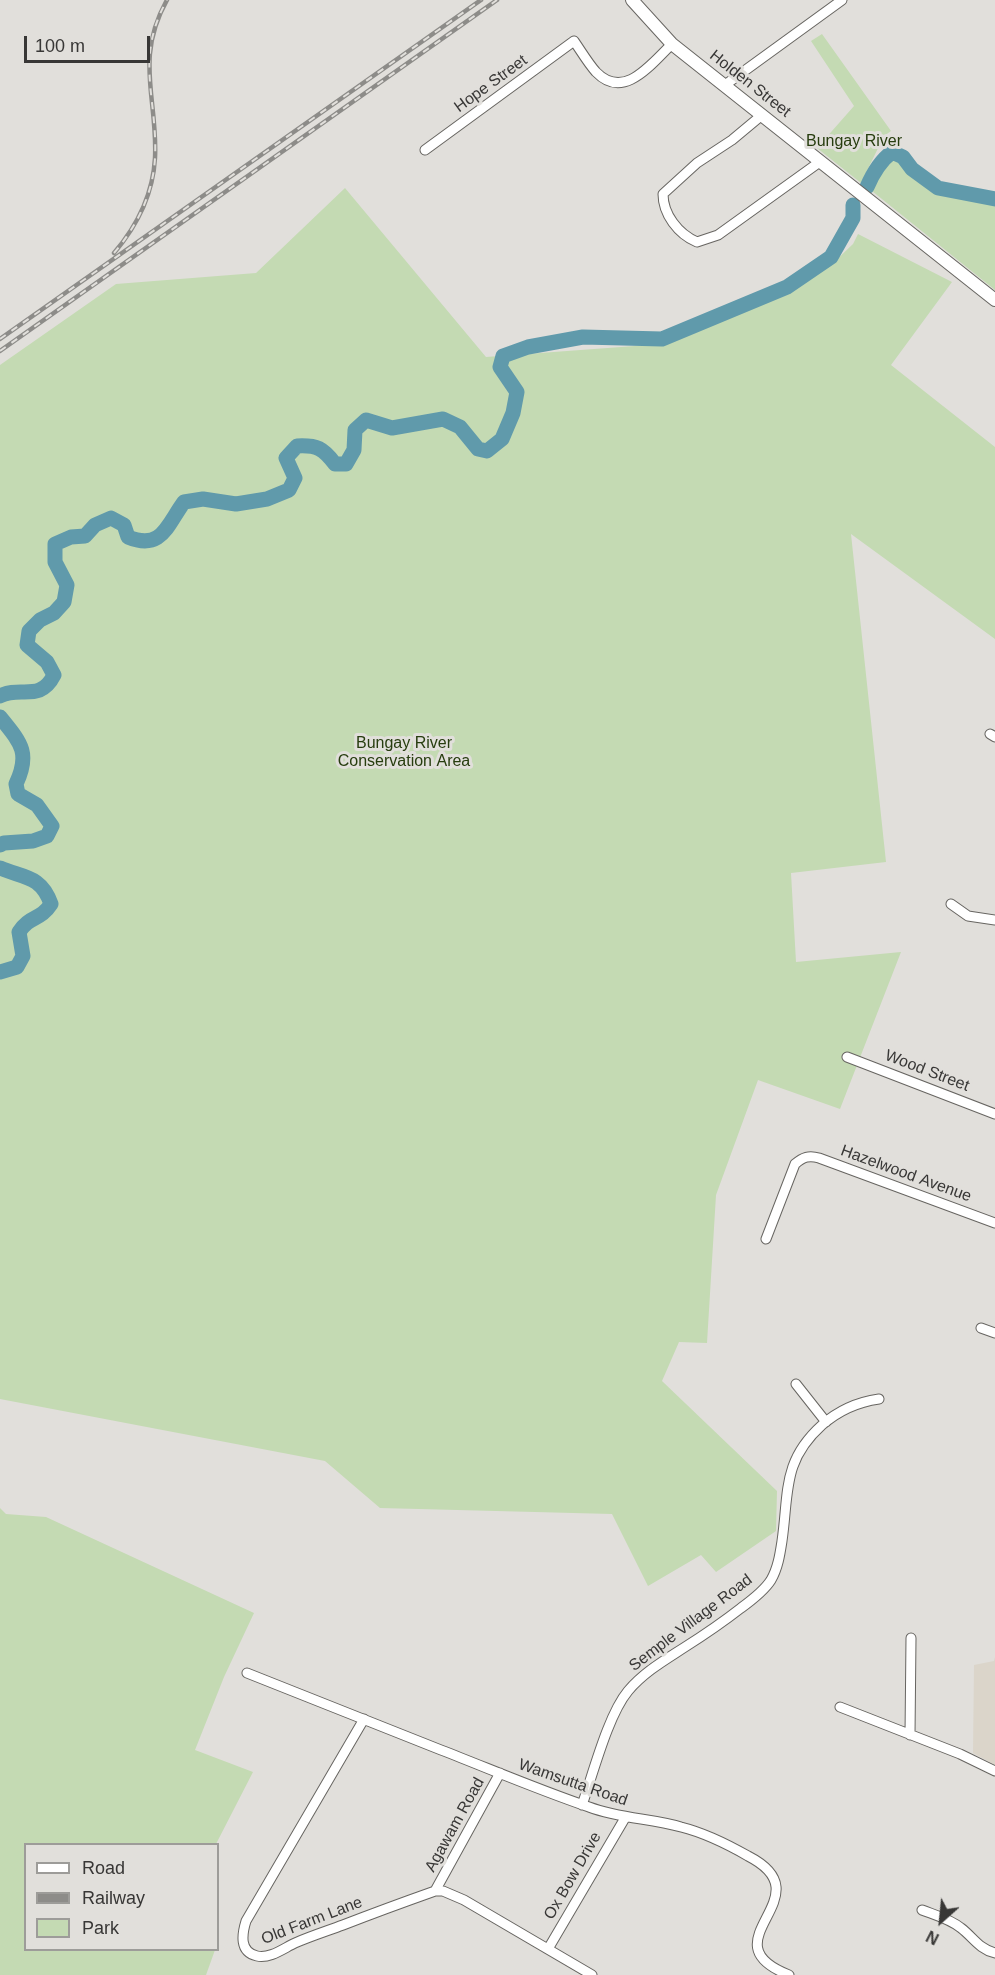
<!DOCTYPE html>
<style>
body{margin:0}
#map{position:relative;width:995px;height:1975px;overflow:hidden;background:#e1dfdb;font-family:Helvetica,sans-serif}
canvas{display:block}
.legend{position:absolute;left:24px;top:1843px;width:195px;height:108px;box-sizing:border-box;background:#e1dfdb;border:2px solid #9d9c99;margin:0;padding:8px 10px;list-style:none;font-size:18px;color:#383736}
.legend li{display:flex;align-items:center;gap:12px;height:30px}
.legend b{width:30px;border:2px solid #9d9c99}
.north{position:absolute;left:911px;top:1891px;width:60px;height:60px;-webkit-text-stroke:4px #e1dfdb;paint-order:stroke;rotate:207deg;font-size:16px;font-weight:700;line-height:24px;text-align:center;color:#383736}
.north::after{content:'';display:block;margin:auto;width:21px;height:27px;background:#383736;clip-path:polygon(50% 0,100% 100%,50% 72%,0 100%)}
.scale{position:absolute;left:24px;top:36px;width:126px;height:27px;box-sizing:border-box;border:3px solid #383736;border-top:0;padding-left:8px;font-size:18px;line-height:21px;white-space:nowrap;color:#383736;-webkit-text-stroke:4px #e1dfdb;paint-order:stroke}
</style>
<div id="map">
<canvas width="995" height="1975"></canvas>
<ul class="legend">
<li><b style="height:8px;background:#fff"></b>Road</li>
<li><b style="height:8px;background:#8d8c89"></b>Railway</li>
<li><b style="height:16px;background:#c4dab3"></b>Park</li>
</ul>
<div class="north">N</div>
<div class="scale">100 m</div>
</div>
<script>
const g = document.querySelector('canvas').getContext('2d');
g.lineJoin = 'round';
function fillPath(path, color) {
  g.fillStyle = color;
  g.fill(path, 'evenodd');
}
function strokePath(path, color, width, dash) {
  g.strokeStyle = color;
  g.lineWidth = width;
  g.lineCap = dash ? 'butt' : 'round';
  g.setLineDash(dash || []);
  g.stroke(path);
}
function drawText(font, color, halo, rows, align = 'center') {
  g.font = font + ' Helvetica,sans-serif';
  g.lineWidth = 6;
  g.setLineDash([]);
  g.textBaseline = 'middle';
  g.strokeStyle = halo;
  g.fillStyle = color;
  for (const [text, x, y, turn = 0] of rows) {
    g.save();
    g.translate(x, y);
    g.rotate((+turn || 0) * Math.PI / 180);
    g.textAlign = isNaN(turn) ? turn : align;
    if (halo) g.strokeText(text, 0, 0);
    g.fillText(text, 0, 0);
    g.restore();
  }
}
const built = new Path2D(`
 M 995,1657 L 995,1765 L 973,1753 L 974,1665 L 994,1661 Z`);
const green = new Path2D(`
 M 822,34 L 891,131 L 884,136 L 861,183 L 817,148 L 854,106 L 811,41 Z
 M 892,152 L 903,157 L 912,170 L 938,188 L 995,199 L 995,290 L 867,187 C 873,173 880,161 892,152 Z
 M 345,188 L 486,357 L 648,345 L 787,287 L 830,266 L 853,244 L 858,234 L 952,282 L 891,365 L 995,447 L 995,639 L 851,534 L 886,862 L 791,873 L 796,962 L 901,952 L 840,1109 L 758,1080 L 716,1195 L 707,1343 L 679,1342 L 662,1381 L 777,1491 L 776,1531 L 716,1572 L 701,1555 L 648,1586 L 612,1514 L 380,1508 L 325,1461 L 0,1399 L 0,365 L 116,284 L 256,273 Z
 M 0,1508 L 6,1514 L 46,1517 L 254,1613 L 224,1677 L 195,1750 L 253,1772 L 216,1844 L 26,1844 L 26,1950 L 215,1950 L 206,1975 L 0,1975 Z`);
const river = new Path2D(`
 M 867,187 C 873,173 880,161 892,152 L 903,157 L 912,169 L 938,188 L 995,199
 M 0,696 C 20,685 40,703 54,675 L 47,662 L 27,645 L 29,631 L 40,620 L 54,613 L 64,602 L 67,585 L 55,562 L 55,544 L 71,537 L 85,536 L 95,525 L 111,518 L 124,525 L 128,537 C 162,551 167,525 184,502 L 203,499 L 236,504 L 267,499 L 289,490 L 295,478 L 286,458 L 297,446 C 317,445 323,448 335,464 L 346,464 L 354,450 L 355,430 L 366,420 L 392,428 L 443,419 L 460,427 L 478,449 L 487,451 L 502,439 L 513,413 L 517,392 L 500,367 L 503,356 L 528,347 L 583,337 L 662,339 L 787,287 L 831,257 L 853,218 L 853,205
 M 0,717 C 20,742 31,752 16,784 L 18,794 L 37,805 L 52,826 L 47,836 L 33,841 L 4,843 L 0,845
 M 0,868 C 23,878 41,875 51,904 C 40,921 30,915 19,932 L 23,956 L 17,967 L 0,972`);
const street = new Path2D(`
 M 725,85 L 842,0
 M 762,115 L 732,140 L 697,163 L 663,194 C 663,214 678,234 697,242 L 718,235 L 821,161
 M 425,150 L 574,41 C 581,51 588,63 596,72 C 624,101 651,64 672,44
 M 990,734 L 995,737
 M 951,904 L 968,916 L 995,920
 M 847,1057 L 995,1114
 M 766,1239 L 795,1164 C 803,1157 809,1155 819,1158 L 995,1223
 M 981,1328 L 995,1333
 M 796,1384 L 826,1422
 M 247,1673 C 312,1699 376,1724 441,1750 C 490,1769 539,1790 589,1807 C 621,1819 650,1818 681,1827 C 705,1833 727,1844 748,1856 C 828,1897 703,1941 789,1975
 M 840,1707 L 960,1754 L 995,1771
 M 364,1719 L 246,1921 C 242,1934 239,1952 257,1956 C 270,1959 284,1948 295,1943 C 311,1936 327,1931 343,1925 C 374,1913 404,1902 435,1891 L 443,1891 L 464,1900 L 592,1975
 M 910,1735 L 911,1638
 M 582,1805 C 593,1774 608,1715 628,1691 C 644,1672 665,1660 685,1647 C 704,1635 723,1622 741,1608 C 752,1600 764,1591 771,1580 C 778,1568 780,1554 782,1541 C 789,1492 782,1461 822,1425 C 839,1410 858,1402 879,1399
 M 435,1891 L 500,1773
 M 922,1910 C 935,1915 950,1919 961,1928 C 973,1937 979,1949 995,1953
 M 548,1949 L 625,1818`);
const secondary = new Path2D(`
 M 632,0 L 672,44 L 995,300`);
const rail = new Path2D(`
 M 114,253 C 137,226 153,194 155,158 C 158,99 134,59 167,0
 M 0,339 L 481,0
 M 0,351 L 497,0`);
const streetNames = [
 ["Hope Street",491,84,-36],
 ["Holden Street",750,84,38],
 ["Wood Street",927,1071,21],
 ["Hazelwood Avenue",906,1174,20],
 ["Semple Village Road",691,1623,-37],
 ["Wamsutta Road",573,1783,19],
 ["Agawam Road",455,1825,-61],
 ["Ox Bow Drive",573,1876,-60],
 ["Old Farm Lane",312,1921,-21]
];
const parkNames = [
 ["Bungay River",854,142],
 ["Bungay River",404,744],
 ["Conservation Area",404,762]
];
fillPath(built, '#dbd5ca');
fillPath(green, '#c4dab3');
strokePath(river, '#609aab', 15);
strokePath(street, '#676561', 11);
strokePath(secondary, '#676561', 14);
strokePath(street, '#fff', 9);
strokePath(secondary, '#fff', 12);
strokePath(rail, '#8d8c89', 4.5);
strokePath(rail, '#e1dfdb', 2, [7]);
drawText('16px', '#383736', '#e1dfdb', streetNames);
drawText('16px', '#273d0f', '#e1dfdb', parkNames);
</script>
